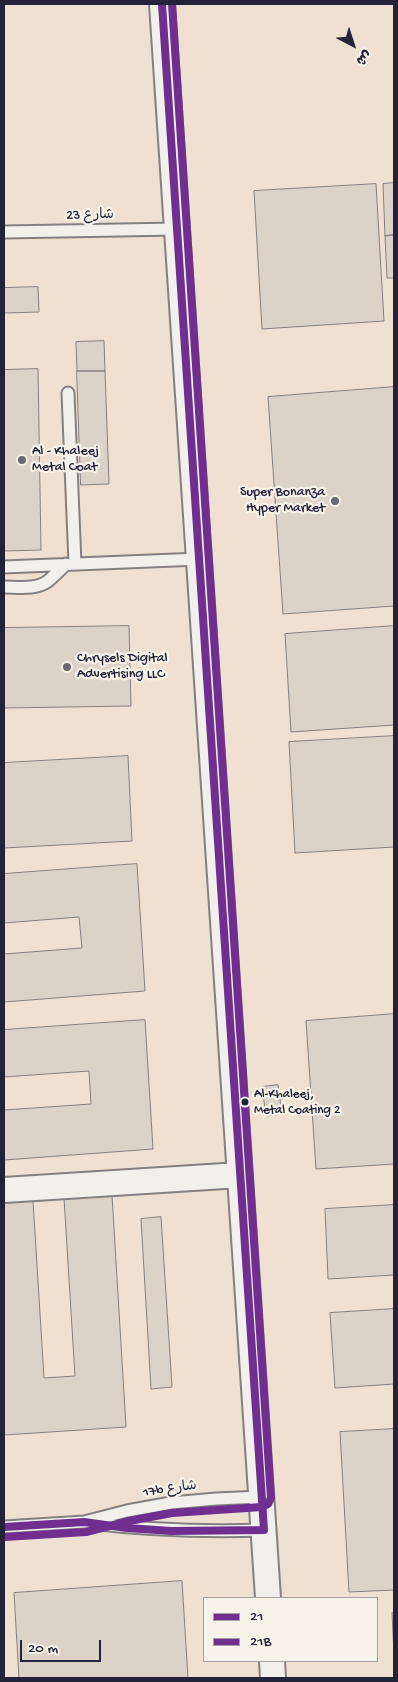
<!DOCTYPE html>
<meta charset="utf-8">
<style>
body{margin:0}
#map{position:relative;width:398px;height:1682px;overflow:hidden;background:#f1e9e1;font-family:"Gochi Hand","Playpen Sans Arabic",sans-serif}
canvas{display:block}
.frame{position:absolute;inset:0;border:5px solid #22223b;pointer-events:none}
.legend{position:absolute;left:203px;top:1597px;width:175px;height:65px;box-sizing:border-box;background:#f7f3e8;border:1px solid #a29fa3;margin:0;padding:6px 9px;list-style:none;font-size:15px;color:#22223b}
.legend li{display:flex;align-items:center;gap:10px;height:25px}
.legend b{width:25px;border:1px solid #a29fa3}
.north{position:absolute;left:328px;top:20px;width:50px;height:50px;-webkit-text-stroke:4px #f7f3e8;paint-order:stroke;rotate:140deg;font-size:14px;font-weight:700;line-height:20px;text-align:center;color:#22223b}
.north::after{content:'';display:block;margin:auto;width:18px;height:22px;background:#22223b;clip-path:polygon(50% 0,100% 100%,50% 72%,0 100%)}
.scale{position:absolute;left:20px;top:1640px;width:81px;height:22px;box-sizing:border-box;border:2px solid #22223b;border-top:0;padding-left:6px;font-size:15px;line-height:18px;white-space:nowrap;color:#22223b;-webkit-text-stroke:4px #f7f3e8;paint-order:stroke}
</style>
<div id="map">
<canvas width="398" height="1682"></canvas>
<div class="frame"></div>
<ul class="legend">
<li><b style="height:6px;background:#6f2e90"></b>21</li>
<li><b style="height:6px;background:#6f2e90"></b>21B</li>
</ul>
<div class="north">ش</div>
<div class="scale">20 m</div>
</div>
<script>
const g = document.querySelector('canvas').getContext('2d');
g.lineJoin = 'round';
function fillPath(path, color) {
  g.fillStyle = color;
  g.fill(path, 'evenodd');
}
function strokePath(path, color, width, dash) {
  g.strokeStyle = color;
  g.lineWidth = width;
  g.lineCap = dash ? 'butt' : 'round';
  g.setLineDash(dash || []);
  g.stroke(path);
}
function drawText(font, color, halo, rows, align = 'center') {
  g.font = font + ' "Gochi Hand","Playpen Sans Arabic",sans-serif';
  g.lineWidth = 4.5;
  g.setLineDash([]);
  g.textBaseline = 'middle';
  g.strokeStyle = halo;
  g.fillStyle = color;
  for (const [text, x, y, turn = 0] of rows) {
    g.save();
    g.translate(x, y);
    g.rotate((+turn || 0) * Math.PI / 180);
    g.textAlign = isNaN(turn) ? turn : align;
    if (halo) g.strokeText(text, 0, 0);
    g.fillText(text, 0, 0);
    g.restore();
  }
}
const built = new Path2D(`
 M 4,4 L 394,4 L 394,1678 L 4,1678 ZM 204,1598 L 377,1598 L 377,1661 L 204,1661 Z`);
const building = new Path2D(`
 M 394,183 L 394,235 L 385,236 L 383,184 Z
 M 376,184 L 384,321 L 262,329 L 254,191 Z
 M 394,235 L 394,278 L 387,278 L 385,236 Z
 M 38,287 L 39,312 L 4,313 L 4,288 Z
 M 104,341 L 105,371 L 77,371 L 76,342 Z
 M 38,369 L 41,550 L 4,551 L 4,370 Z
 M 77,371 L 105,371 L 109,484 L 81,485 Z
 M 394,387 L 394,606 L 283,614 L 268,397 Z
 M 129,626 L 131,706 L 4,708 L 4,628 Z
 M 394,626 L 394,725 L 291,732 L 285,634 Z
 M 394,736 L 394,847 L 295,853 L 289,742 Z
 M 128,756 L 132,841 L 4,848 L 4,763 Z
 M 137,864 L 145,991 L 4,1002 L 4,954 L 82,948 L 79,917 L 4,923 L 4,874 Z
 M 394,1014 L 394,1164 L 316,1169 L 306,1021 Z
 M 145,1020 L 153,1149 L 4,1160 L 4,1110 L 91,1104 L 89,1071 L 4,1077 L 4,1030 Z
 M 278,1085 L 282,1114 L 266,1116 L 262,1087 Z
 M 112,1195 L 126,1427 L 4,1435 L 4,1203 L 33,1201 L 44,1378 L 75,1376 L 64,1198 Z
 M 394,1205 L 394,1275 L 328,1279 L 325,1209 Z
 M 161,1217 L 172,1387 L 151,1389 L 141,1219 Z
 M 394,1309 L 394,1384 L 335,1388 L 330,1313 Z
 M 394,1429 L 394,1590 L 349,1592 L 340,1432 Z
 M 182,1581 L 188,1678 L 19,1678 L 14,1593 Z
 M 394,1612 L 394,1654 L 392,1613 Z`);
const service = new Path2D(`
 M 4,232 L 177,229
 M 68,393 L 75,564
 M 4,567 L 199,559
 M 4,587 C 18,587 36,590 48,581 C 54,576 60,570 66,564
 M 90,1523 C 148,1530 205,1532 264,1530
 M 4,1527 L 84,1522 L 127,1511 L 171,1503 L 216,1499 L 261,1497`);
const minor = new Path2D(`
 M 162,4 L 268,1598
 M 4,1190 L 240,1175
 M 272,1661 L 273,1678`);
const bus1 = new Path2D(`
 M 4,1527 L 84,1522 L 127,1528 L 171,1531 L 264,1530 L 162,4`);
const bus2 = new Path2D(`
 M 5,1537 L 86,1532 L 129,1521 L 172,1513 L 262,1507 L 268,1504 L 271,1498 L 172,4`);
const markers = [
 [22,460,5,"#6a6875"],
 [335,501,5,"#6a6875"],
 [67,667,5,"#6a6875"],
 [245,1102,4.5,"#22223b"]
];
const busNames = [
 ["Al-Khaleej,",254,1095],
 ["Metal Coating 2",254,1111]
];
const streetNames = [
 ["شارع 23",90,216,-1],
 ["17b شارع",170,1490,-8]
];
const poiNames = [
 ["Al - Khaleej",32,452],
 ["Metal Coat",32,468],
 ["Super Bonanza",325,493,"right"],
 ["Hyper Market",325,509,"right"],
 ["Chrysels Digital",77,659],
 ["Advertising LLC",77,675]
];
fillPath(built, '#f0e0d2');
fillPath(building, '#ddd2c8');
strokePath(building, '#848081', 1);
strokePath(service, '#848081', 15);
strokePath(minor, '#848081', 28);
strokePath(service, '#f2f0eb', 11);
strokePath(minor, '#f2f0eb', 24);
strokePath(bus1, '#6f2e90', 8);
strokePath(bus2, '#6f2e90', 8);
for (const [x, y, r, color] of markers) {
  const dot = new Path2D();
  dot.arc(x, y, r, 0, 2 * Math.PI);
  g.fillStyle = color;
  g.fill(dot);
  strokePath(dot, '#f7f3e8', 2);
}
drawText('13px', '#22223b', '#f7f3e8', busNames, 'left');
drawText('14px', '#22223b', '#f7f3e8', streetNames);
drawText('14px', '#22223b', '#f7f3e8', poiNames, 'left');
</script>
